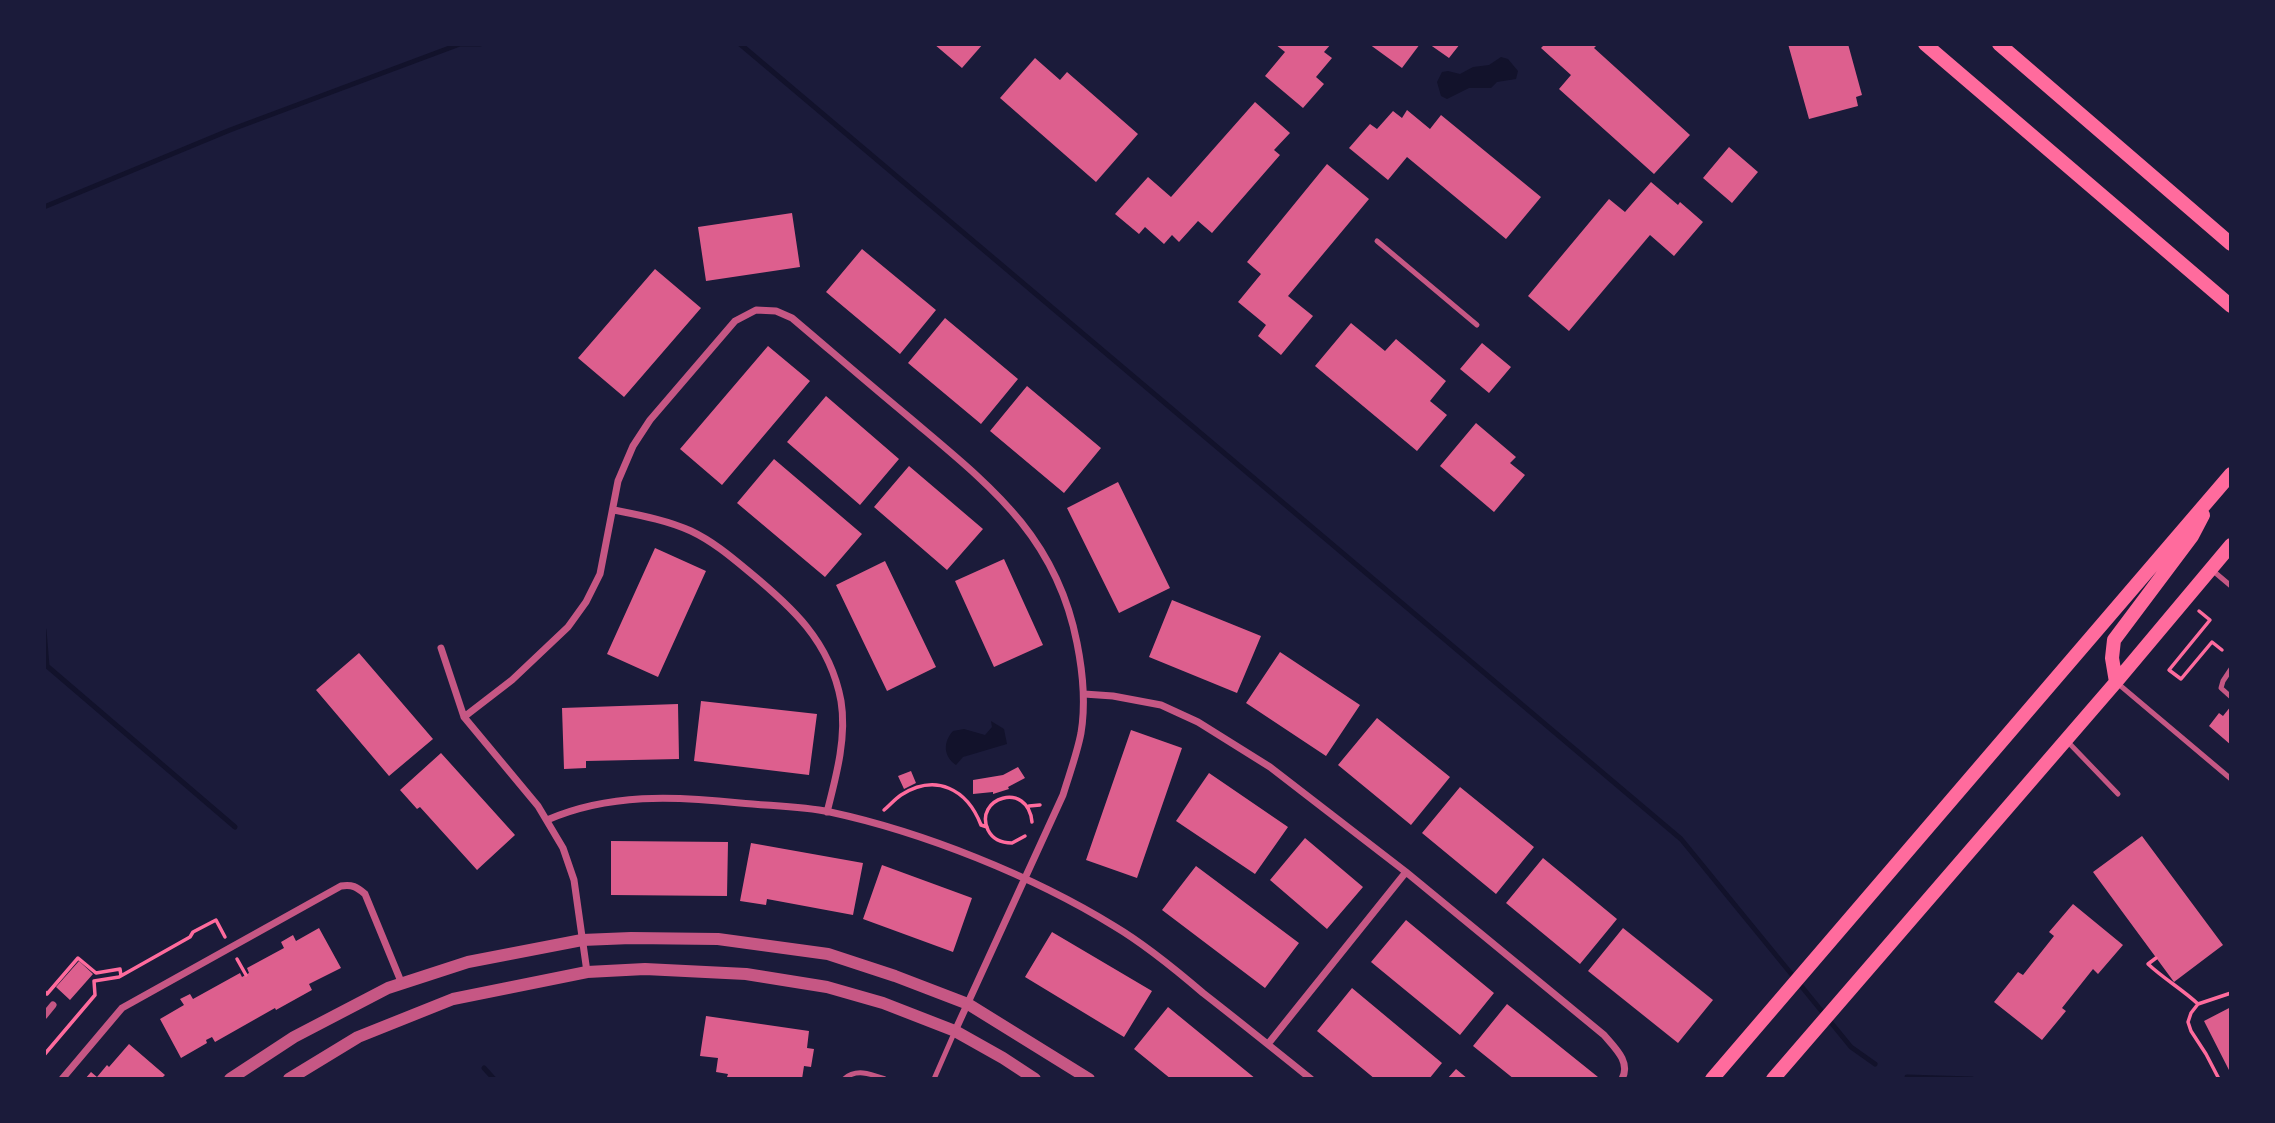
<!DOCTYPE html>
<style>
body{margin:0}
#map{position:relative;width:2275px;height:1123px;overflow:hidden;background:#1b1b3a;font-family:"Noto Sans",sans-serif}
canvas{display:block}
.frame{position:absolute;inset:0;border:46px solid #1b1b3a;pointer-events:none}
</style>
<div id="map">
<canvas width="2275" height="1123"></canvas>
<div class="frame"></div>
</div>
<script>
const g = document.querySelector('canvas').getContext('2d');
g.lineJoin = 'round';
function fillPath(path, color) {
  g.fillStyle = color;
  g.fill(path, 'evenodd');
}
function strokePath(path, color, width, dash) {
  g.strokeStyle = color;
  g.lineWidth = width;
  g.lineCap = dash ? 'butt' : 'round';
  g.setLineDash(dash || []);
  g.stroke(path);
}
const water = new Path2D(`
 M 1501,57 L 1508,59 L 1518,71 L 1516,79 L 1497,82 L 1491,88 L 1469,88 L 1447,99 L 1441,96 L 1437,82 L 1442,72 L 1448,71 L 1460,74 L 1473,67 L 1489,65 Z
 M 991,721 L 1004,729 L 1007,744 L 963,757 L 956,765 C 943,756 943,742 953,731 L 964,729 L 985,735 L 992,727 Z`);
const stream = new Path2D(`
 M 740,44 L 1681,839 L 1851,1047 L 1875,1064
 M 44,207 L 230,130 L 460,44 L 480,44
 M 44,630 L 47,666 L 235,827
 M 484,1068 L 494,1079
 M 1907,1077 L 1972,1079`);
const building = new Path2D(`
 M 934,44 L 983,44 L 962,68 Z
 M 1275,44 L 1331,44 L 1324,52 L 1332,58 L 1316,77 L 1324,84 L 1303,108 L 1265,76 L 1285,52 Z
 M 1369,44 L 1420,44 L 1402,68 Z
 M 1429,44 L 1460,44 L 1449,58 Z
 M 1545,44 L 1598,44 L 1594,48 L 1690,135 L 1654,174 L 1559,89 L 1571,75 L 1541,48 Z
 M 1788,44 L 1848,44 L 1862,95 L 1856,97 L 1858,106 L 1809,119 Z
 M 1035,58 L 1060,80 L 1067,72 L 1138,134 L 1096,182 L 1000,98 Z
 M 1255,102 L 1290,133 L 1274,150 L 1280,155 L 1212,233 L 1198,221 L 1179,242 L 1172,235 L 1164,244 L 1145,227 L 1139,234 L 1115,214 L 1148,177 L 1171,197 Z
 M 1407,110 L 1430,129 L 1441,115 L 1541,197 L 1506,239 L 1407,157 L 1388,180 L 1349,148 L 1370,124 L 1377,129 L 1393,111 L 1402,118 Z
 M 1729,147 L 1758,172 L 1732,203 L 1703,178 Z
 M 1327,164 L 1369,199 L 1288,296 L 1313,316 L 1281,355 L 1258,336 L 1266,325 L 1238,302 L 1261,274 L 1247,262 Z
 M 1651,182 L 1678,205 L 1680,202 L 1703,222 L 1674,256 L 1650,235 L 1569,331 L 1528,296 L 1609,199 L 1625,212 Z
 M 792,213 L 800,267 L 706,281 L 698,227 Z
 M 862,249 L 936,310 L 900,354 L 826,292 Z
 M 655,269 L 701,308 L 624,397 L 578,358 Z
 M 945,318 L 1018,379 L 981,424 L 908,363 Z
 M 1351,323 L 1385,351 L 1396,339 L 1446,381 L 1430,401 L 1447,415 L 1417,451 L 1315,366 Z
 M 1482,343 L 1511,367 L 1489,393 L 1460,369 Z
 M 768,346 L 810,381 L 722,485 L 680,449 Z
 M 1027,386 L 1101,448 L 1064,493 L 990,431 Z
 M 826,396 L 899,459 L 860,505 L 787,442 Z
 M 1476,423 L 1516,457 L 1510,463 L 1525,475 L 1494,512 L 1440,466 Z
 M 774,459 L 862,534 L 825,577 L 737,503 Z
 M 909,466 L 983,529 L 947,570 L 874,507 Z
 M 1118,482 L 1170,588 L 1119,613 L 1067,508 Z
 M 655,548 L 706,571 L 658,677 L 607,654 Z
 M 1004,559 L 1043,645 L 994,667 L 955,581 Z
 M 885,561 L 936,667 L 887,691 L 836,585 Z
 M 1172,600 L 1261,636 L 1237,693 L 1149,657 Z
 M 1280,652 L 1360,705 L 1326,756 L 1246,703 Z
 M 359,653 L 433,739 L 389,776 L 316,690 Z
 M 701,701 L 817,714 L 809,775 L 694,761 Z
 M 678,704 L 679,759 L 586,761 L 586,768 L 564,769 L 562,708 Z
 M 2231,706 L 2231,745 L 2209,726 L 2219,713 L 2223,716 Z
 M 1377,718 L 1450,777 L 1411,825 L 1338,765 Z
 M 1131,730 L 1182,748 L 1137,878 L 1086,860 Z
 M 441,753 L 515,835 L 477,870 L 420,807 L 417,809 L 400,790 Z
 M 1018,767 L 1025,778 L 1008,787 L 1009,789 L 993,794 L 993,792 L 973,794 L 973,780 L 1003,775 Z
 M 911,771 L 916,783 L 904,789 L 898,776 Z
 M 1209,773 L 1288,827 L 1255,874 L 1176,821 Z
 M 1460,787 L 1534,847 L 1496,894 L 1422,833 Z
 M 2142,836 L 2223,945 L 2174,982 L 2093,872 Z
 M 1305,838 L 1363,887 L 1327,929 L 1270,880 Z
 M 611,841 L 728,842 L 727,896 L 611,895 Z
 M 751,843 L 863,863 L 853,915 L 767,899 L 766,905 L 740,901 Z
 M 1543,858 L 1617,919 L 1580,964 L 1506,903 Z
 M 882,865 L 972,898 L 953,952 L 863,919 Z
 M 1196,866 L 1299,943 L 1265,988 L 1162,910 Z
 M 2073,904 L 2123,945 L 2098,974 L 2093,969 L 2062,1008 L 2066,1011 L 2042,1040 L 1994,1002 L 2018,972 L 2023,975 L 2054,936 L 2049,932 Z
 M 1406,920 L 1494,993 L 1460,1035 L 1371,962 Z
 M 319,928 L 341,968 L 309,984 L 312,990 L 276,1010 L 275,1008 L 215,1042 L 212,1037 L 206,1040 L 207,1043 L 181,1058 L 160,1019 L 184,1005 L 180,999 L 190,994 L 193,999 L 240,973 L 242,977 L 249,973 L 247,968 L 284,948 L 281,942 L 293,935 L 296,941 Z
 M 1623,928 L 1713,1000 L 1678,1043 L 1588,971 Z
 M 1052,932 L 1152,991 L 1124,1037 L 1025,977 Z
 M 79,961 L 93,974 L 70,1000 L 56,987 Z
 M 1352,988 L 1442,1063 L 1429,1079 L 1375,1079 L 1317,1031 Z
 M 1507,1004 L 1598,1077 L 1596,1079 L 1514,1079 L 1473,1046 Z
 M 1168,1007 L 1256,1079 L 1171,1079 L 1134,1049 Z
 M 2231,1007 L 2231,1074 L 2204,1021 Z
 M 706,1016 L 809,1031 L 807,1048 L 814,1049 L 811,1067 L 804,1066 L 802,1079 L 738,1079 L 727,1077 L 728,1074 L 716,1072 L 718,1058 L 700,1056 Z
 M 129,1044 L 165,1075 L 161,1079 L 85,1079 L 91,1072 L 97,1077 L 107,1065 L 109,1067 Z
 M 1456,1069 L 1468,1079 L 1447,1079 Z`);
const path = new Path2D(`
 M 2199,611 L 2210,620 L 2169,670 L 2181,679 L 2212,642 L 2222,650
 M 1029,806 L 1040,805
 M 884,810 C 890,805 895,799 901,795 C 936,773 967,789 981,825 L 987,827
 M 1025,836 L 1012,843 C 1002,843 993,840 988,830 C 973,798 1028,780 1032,822
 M 2156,958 L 2148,964 C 2164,979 2182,989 2198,1004 L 2191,1013 L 2188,1022 L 2191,1031 L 2206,1054 L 2219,1079
 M 237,959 L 246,975
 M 44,991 L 47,994 L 78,958 L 96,973 L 120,969 L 121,976
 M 2198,1004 L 2231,993
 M 44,1055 L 95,995 L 94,981 L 119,977 L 190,937 L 193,932 L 216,920 L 225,937`);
const service = new Path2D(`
 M 1377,241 L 1477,325
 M 2212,570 L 2231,586
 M 2231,669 L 2223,681 L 2221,688 L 2231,697
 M 2116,682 L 2231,779
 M 2068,742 L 2118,794
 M 844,1079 C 856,1068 871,1074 885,1079
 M 934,1079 L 955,1031`);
const minor = new Path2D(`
 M 614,510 C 639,515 667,520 691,531 C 712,541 729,555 747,570 C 792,607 830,641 841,701 C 847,737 836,777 827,812
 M 441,648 L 464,717 L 538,806 L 563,848 L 574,880 L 587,972
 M 1084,694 L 1113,696 L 1161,705 L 1198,722 L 1270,767 L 1406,872 L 1604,1035 C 1615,1048 1631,1062 1622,1079
 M 464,717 L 512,680 L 568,627 L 586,602 L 600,574 L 618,481 L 633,446 L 650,420 L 735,321 L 756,310 L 776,311 L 792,318 C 831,351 870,385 910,418 C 989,485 1056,535 1077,643 C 1083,673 1086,703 1081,733 C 1077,754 1069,775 1063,795 L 955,1031
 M 547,820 C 609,793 675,796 740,803 C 770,806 801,806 830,812 C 923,832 1033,876 1114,926 C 1146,945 1175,969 1203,993 C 1239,1021 1275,1050 1311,1079
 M 44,1016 L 53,1005
 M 1268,1044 L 1406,872
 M 62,1079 L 122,1008 L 341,886 C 352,884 357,887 365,894 L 402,984`);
const tertiary = new Path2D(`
 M 230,1079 L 294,1037 L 388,988 L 468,962 L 582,940 L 631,938 L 718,939 L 828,954 L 895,976 L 968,1004 L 1089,1079
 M 289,1079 L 358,1037 L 453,999 L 587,972 L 645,969 L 746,974 L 827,987 L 883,1003 L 955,1031 L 1003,1058 L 1035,1079`);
const secondary = new Path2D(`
 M 1925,44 L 2231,306
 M 1999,44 L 2231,244
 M 2116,682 L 2112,658 L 2114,640 L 2192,536 L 2203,515
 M 1712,1079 L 2231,474
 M 1773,1079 L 2116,682 L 2231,545`);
fillPath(water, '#12122b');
strokePath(stream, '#12122b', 5);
fillPath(building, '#dd5f8e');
strokePath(path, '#ff6b9d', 3.5);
strokePath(service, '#c65784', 5);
strokePath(minor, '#c65784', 7);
strokePath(tertiary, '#c65784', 12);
strokePath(secondary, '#ff6b9d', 14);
</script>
